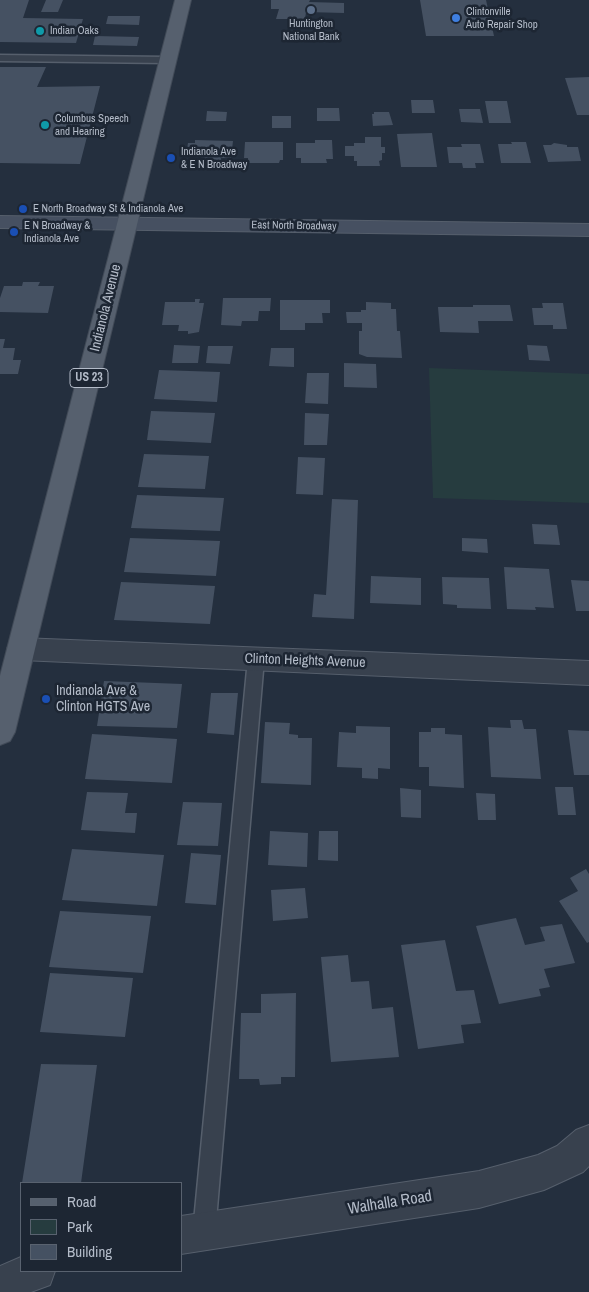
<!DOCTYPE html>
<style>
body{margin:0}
#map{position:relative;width:589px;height:1292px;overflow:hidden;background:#242f3e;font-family:"Archivo Narrow",sans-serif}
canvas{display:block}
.legend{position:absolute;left:20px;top:1182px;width:162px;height:90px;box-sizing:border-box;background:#1d2633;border:1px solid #59626f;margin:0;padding:6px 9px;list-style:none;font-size:15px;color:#b4bcc9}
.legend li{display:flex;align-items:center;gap:10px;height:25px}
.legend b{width:25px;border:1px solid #59626f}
</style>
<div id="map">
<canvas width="589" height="1292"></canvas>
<ul class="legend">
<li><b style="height:6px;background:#56606e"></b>Road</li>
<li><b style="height:14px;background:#263c3f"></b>Park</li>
<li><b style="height:14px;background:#455162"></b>Building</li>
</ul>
</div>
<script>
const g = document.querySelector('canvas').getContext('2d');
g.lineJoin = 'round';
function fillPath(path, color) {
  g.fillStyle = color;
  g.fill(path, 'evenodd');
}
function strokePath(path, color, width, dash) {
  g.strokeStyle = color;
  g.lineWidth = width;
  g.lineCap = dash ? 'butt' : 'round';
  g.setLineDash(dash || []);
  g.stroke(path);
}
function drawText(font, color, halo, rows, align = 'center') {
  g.font = font + ' "Archivo Narrow",sans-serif';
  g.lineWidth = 5;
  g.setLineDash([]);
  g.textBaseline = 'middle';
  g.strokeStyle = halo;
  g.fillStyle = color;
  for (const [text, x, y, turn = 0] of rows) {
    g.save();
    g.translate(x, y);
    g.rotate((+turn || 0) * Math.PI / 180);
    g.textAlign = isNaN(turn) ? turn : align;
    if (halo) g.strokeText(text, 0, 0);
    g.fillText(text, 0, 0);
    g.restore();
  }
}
const green = new Path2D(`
 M 429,368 L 589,374 L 589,503 L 433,498 Z`);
const building = new Path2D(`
 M 0,0 L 29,0 L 23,18 L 83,19 L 76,43 L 0,42 Z
 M 46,0 L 63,0 L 58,12 L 41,12 Z
 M 271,0 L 310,0 L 309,2 L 344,3 L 344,13 L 306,12 L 305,19 L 276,19 L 279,9 L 271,9 Z
 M 420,0 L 486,0 L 494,36 L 426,36 Z
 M 108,16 L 140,16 L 139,25 L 106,24 Z
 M 95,36 L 139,37 L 137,46 L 93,45 Z
 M 0,67 L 46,67 L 37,87 L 100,86 L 80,164 L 0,163 Z
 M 589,77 L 589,115 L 577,115 L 565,78 Z
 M 411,100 L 433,100 L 435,113 L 412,113 Z
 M 485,101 L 507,101 L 511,123 L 489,123 Z
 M 317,108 L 339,108 L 340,121 L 317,121 Z
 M 459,109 L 480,109 L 483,123 L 461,122 Z
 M 207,111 L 227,112 L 226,121 L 206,121 Z
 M 374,112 L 389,112 L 393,125 L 373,126 L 372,114 L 374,114 Z
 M 272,116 L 291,116 L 291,128 L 272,128 Z
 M 432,133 L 437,167 L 401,167 L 397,134 Z
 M 365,137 L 381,137 L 381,147 L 385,147 L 385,153 L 382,153 L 382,160 L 379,161 L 380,166 L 357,166 L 357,161 L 354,161 L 354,156 L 345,156 L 345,146 L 354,146 L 354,143 L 365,143 Z
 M 195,140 L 233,141 L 231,158 L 221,158 L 220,164 L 204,164 L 205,158 L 186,155 L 188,143 L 195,143 Z
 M 315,140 L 332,140 L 333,159 L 326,159 L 327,163 L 301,163 L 301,158 L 296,158 L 296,143 L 315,143 Z
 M 245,142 L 283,142 L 283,160 L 280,160 L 279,163 L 248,163 L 248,158 L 244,158 Z
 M 511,142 L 526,142 L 531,163 L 501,163 L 498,144 L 512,144 Z
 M 554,143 L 567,145 L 567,147 L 578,147 L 581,161 L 548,162 L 543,145 L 551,145 Z
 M 461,144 L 480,144 L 484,163 L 475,163 L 476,168 L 463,168 L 462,163 L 449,163 L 447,147 L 462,147 Z
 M 23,282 L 40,282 L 38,286 L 54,286 L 48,313 L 0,312 L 0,298 L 4,286 L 22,286 Z
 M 223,298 L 271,298 L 270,311 L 259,311 L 258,321 L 242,321 L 241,326 L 221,325 Z
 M 195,299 L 200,299 L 199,303 L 204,303 L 199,332 L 188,334 L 188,331 L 178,331 L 179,325 L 162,325 L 165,302 L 195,302 Z
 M 280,300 L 330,300 L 330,313 L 322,313 L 323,323 L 305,323 L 305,330 L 280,330 Z
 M 366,302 L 391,303 L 391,309 L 396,309 L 397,331 L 400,331 L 402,358 L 367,357 L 359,354 L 359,331 L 362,331 L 362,323 L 347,323 L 346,312 L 361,312 L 361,310 L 366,310 Z
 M 542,303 L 563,303 L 567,329 L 553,329 L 553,325 L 534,325 L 532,308 L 543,308 Z
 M 473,305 L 510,305 L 513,321 L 478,321 L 479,333 L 440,332 L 438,307 L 473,307 Z
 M 0,339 L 5,339 L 3,348 L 15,348 L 13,360 L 21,360 L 18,374 L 0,374 Z
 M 174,345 L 200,346 L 198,363 L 172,363 Z
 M 527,345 L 547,346 L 550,361 L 529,360 Z
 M 208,346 L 233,346 L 230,364 L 206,363 Z
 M 271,348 L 294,348 L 294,367 L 269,366 Z
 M 344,363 L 376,364 L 377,388 L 344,387 Z
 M 159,370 L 220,372 L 217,402 L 154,399 Z
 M 307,373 L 329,373 L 328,404 L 305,403 Z
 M 151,411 L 215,413 L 211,443 L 147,440 Z
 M 305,413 L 329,414 L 327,445 L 304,445 Z
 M 144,454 L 209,456 L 205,489 L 138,487 Z
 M 298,457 L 325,458 L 323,495 L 296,494 Z
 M 137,495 L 224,498 L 220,531 L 131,528 Z
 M 332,499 L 358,500 L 354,619 L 312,617 L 314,594 L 326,595 Z
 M 532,524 L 557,525 L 560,545 L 534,544 Z
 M 130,538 L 220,541 L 216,576 L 124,572 Z
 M 462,538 L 487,539 L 488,553 L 462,551 Z
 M 504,567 L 549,569 L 554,608 L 535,607 L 536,610 L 507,609 Z
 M 371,576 L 421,578 L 421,605 L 370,603 Z
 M 442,577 L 489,578 L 491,609 L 457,608 L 457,605 L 443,604 Z
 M 571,580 L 589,581 L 589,611 L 576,611 Z
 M 121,582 L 215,586 L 210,624 L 114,620 Z
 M 104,681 L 182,684 L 177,728 L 97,726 Z
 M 211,693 L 238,693 L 234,735 L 207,733 Z
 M 510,720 L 522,720 L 524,729 L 536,729 L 541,779 L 491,777 L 488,727 L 511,728 Z
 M 265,722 L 290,723 L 289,734 L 298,735 L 298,738 L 312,738 L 311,785 L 261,783 Z
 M 356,726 L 390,727 L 390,769 L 378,768 L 378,779 L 362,778 L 362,768 L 337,767 L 339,732 L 356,733 Z
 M 431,728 L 445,728 L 445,734 L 462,735 L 464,788 L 429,786 L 429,767 L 419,767 L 419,732 L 431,732 Z
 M 568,730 L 589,731 L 589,775 L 574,775 Z
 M 92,734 L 177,739 L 172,783 L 85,779 Z
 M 555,787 L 573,787 L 576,815 L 558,815 Z
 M 400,788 L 421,790 L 421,818 L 401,817 Z
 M 87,792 L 128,793 L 125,813 L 137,813 L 135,833 L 81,830 Z
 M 476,793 L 495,794 L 496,820 L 478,820 Z
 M 183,802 L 222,803 L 218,846 L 177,845 Z
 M 270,831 L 308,833 L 307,867 L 268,865 Z
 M 319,831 L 338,831 L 338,861 L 318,860 Z
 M 72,849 L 164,855 L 157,906 L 62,900 Z
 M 191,853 L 221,855 L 216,905 L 185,903 Z
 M 586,869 L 589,874 L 589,942 L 587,943 L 559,901 L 578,891 L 570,878 Z
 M 305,888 L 308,918 L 273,921 L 271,890 Z
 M 60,911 L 151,916 L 143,973 L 49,967 Z
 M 516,918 L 525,945 L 545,941 L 540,927 L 562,924 L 575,963 L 544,969 L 550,987 L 539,989 L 541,996 L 499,1004 L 476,926 Z
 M 445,940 L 456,991 L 474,990 L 481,1023 L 461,1025 L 464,1043 L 418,1049 L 401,945 Z
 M 348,955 L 351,982 L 369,981 L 372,1009 L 393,1007 L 399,1057 L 331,1062 L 321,957 Z
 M 50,973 L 133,978 L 125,1037 L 40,1032 Z
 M 296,993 L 295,1077 L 281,1077 L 281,1084 L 260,1085 L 259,1079 L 239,1079 L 241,1013 L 261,1013 L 261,994 Z
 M 41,1064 L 97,1065 L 81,1183 L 22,1183 Z`);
const service = new Path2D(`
 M 0,55 L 167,57 L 172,60 L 167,63 L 0,61 Z
 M 256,652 L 262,654 L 264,659 L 215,1232 L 212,1240 L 204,1243 L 196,1240 L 193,1232 L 248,659 L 250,654 Z`);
const minor = new Path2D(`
 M 21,638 L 589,661 L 589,685 L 21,660 L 11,657 L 7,649 L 11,641 Z
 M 589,1125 L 589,1166 L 583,1172 L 544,1190 L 479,1208 L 181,1254 L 181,1216 L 479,1171 L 538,1155 L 557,1146 L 576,1130 Z
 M 21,1257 L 21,1271 L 55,1271 L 50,1285 L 31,1292 L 0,1292 L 0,1266 Z`);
const secondary = new Path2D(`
 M 0,216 L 589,224 L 589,236 L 0,228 Z`);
const primary = new Path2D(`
 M 175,0 L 191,0 L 15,732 L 10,741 L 0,745 L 0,676 Z`);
const markers = [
 [311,10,5,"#5c6f8a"],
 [456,18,5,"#3f7fe0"],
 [40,31,5,"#0f9aa8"],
 [45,125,5,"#0f9aa8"],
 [171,158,5,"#1a4fb4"],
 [23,209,5,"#1a4fb4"],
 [14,232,5,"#1a4fb4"],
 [46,699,5,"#1a4fb4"]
];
const farPoinames = [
 ["Clintonville",466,12],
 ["Auto Repair Shop",466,25],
 ["Huntington",311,24,"center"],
 ["National Bank",311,37,"center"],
 ["Indian Oaks",50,31],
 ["Columbus Speech",55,119],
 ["and Hearing",55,132],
 ["Indianola Ave",181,152],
 ["& E N Broadway",181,165],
 ["E North Broadway St & Indianola Ave",33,209],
 ["E N Broadway &",24,226],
 ["Indianola Ave",24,239]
];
const farStreetnames = [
 ["East North Broadway",294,226,1]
];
const shields = [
 [89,378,38]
];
const shieldNames = [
 ["US 23",89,378]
];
const streetNames = [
 ["Indianola Avenue",106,308,-76],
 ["Clinton Heights Avenue",305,661,2]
];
const poiNames = [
 ["Indianola Ave &",56,691],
 ["Clinton HGTS Ave",56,707]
];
const nearStreetnames = [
 ["Walhalla Road",390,1203,-9]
];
fillPath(green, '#263c3f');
fillPath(building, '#455162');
strokePath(service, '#565f6c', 3);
strokePath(minor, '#565f6c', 2);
strokePath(secondary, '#565f6c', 2);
strokePath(primary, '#414a57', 2);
fillPath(service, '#38414e');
fillPath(minor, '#38414e');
fillPath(secondary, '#465061');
fillPath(primary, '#56606e');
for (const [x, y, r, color] of markers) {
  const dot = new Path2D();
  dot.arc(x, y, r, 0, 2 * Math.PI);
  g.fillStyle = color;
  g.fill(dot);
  strokePath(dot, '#1d2633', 2);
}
drawText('11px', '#b4bcc9', '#1d2633', farPoinames, 'left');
drawText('11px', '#b4bcc9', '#1d2633', farStreetnames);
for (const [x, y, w] of shields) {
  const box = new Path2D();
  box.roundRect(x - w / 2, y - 9.5, w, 19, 4);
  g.fillStyle = '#1d2633';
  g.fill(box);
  strokePath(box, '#b4bcc9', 1);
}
drawText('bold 12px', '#b4bcc9', null, shieldNames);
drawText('14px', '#b4bcc9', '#1d2633', streetNames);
drawText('14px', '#b4bcc9', '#1d2633', poiNames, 'left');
drawText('16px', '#b4bcc9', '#1d2633', nearStreetnames);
</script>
